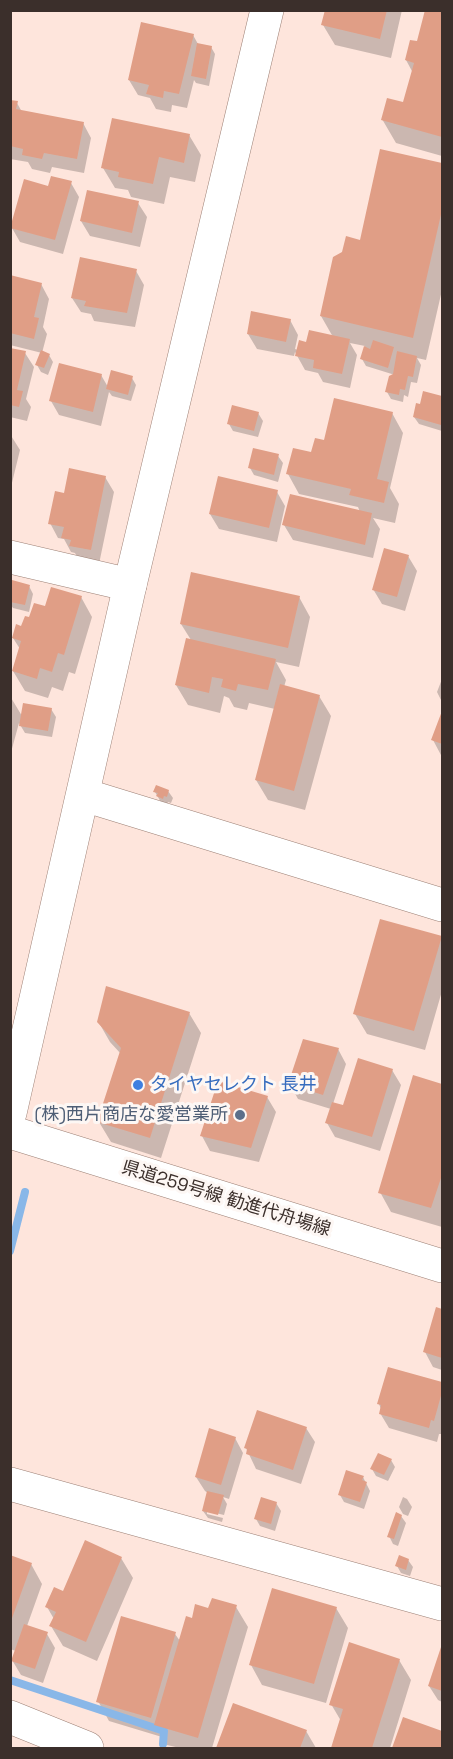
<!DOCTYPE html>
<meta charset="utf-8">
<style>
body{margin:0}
#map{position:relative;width:453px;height:1759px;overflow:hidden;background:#fee5dc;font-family:"Space Grotesk",sans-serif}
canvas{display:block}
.frame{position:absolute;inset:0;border:12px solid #3b2f2b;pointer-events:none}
</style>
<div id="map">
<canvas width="453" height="1759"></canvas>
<div class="frame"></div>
</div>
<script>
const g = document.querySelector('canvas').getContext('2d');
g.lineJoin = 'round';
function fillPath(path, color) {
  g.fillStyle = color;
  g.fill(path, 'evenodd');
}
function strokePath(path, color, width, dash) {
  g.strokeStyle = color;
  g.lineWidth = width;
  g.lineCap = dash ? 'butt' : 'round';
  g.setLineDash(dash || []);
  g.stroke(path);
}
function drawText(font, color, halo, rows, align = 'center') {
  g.font = font + ' "Space Grotesk","Noto Sans JP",sans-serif';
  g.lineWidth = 6;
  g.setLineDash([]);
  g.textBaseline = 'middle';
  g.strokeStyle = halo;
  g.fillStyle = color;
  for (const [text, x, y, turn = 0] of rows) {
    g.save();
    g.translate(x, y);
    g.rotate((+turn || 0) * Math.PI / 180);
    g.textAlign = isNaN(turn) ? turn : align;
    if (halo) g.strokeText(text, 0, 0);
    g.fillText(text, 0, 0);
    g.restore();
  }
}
const shadow = new Path2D(`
 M 326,10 L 402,10 L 391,58 L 335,45 L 323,25 Z
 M 427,10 L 442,10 L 442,156 L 396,143 L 382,119 L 404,104 L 413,73 L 406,60 L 418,43 Z
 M 193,35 L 198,44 L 211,47 L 215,54 L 209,86 L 196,83 L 194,80 L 187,108 L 172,105 L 171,112 L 156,109 L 150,98 L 138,95 L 129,80 Z
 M 10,101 L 17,103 L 22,112 L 83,123 L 91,138 L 84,173 L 52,167 L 50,173 L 32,169 L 28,162 L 10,159 Z
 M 189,135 L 201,155 L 195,182 L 170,177 L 164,204 L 131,197 L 128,190 L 115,188 L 103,168 Z
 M 381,151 L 442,165 L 442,290 L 426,360 L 417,358 L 421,365 L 417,383 L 411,382 L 408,397 L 404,395 L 403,402 L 391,399 L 387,392 L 395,375 L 366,366 L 362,359 L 365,346 L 350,343 L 357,355 L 350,388 L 323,382 L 318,373 L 305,370 L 295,352 L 294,356 L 257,349 L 248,334 L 290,320 L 298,335 L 295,349 L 298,350 L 307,343 L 333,337 L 321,316 L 361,241 Z
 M 71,183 L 79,197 L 63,254 L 20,242 L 12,228 L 49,188 Z
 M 138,203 L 147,217 L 140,247 L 90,236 L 81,221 Z
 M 136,271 L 144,285 L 135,327 L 94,321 L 91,314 L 81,312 L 72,298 Z
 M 10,277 L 41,284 L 49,299 L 43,327 L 47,334 L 42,353 L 49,355 L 53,362 L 48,375 L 41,372 L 37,365 L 42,353 L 10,345 Z
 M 10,349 L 25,353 L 34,367 L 26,399 L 31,407 L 27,421 L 10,417 Z
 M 101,375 L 108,387 L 132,378 L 136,385 L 131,401 L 112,396 L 109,392 L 101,426 L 59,415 L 51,401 Z
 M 424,393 L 442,398 L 442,431 L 419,424 L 414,417 L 421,405 Z
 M 258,413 L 263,421 L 258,437 L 233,431 L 229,424 Z
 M 392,413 L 403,433 L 390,488 L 399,504 L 395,523 L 373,518 L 380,529 L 373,558 L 293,540 L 284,525 L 360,512 L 358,507 L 299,494 L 288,474 L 312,454 Z
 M 10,434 L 20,450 L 10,491 Z
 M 278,456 L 283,463 L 278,482 L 254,475 L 250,468 Z
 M 105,477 L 114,492 L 99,564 L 79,561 L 75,553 L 71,552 L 64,539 L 58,538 L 50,523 L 65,495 Z
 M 277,492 L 285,506 L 277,542 L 219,529 L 210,514 Z
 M 408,556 L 417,571 L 405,611 L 382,604 L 373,589 Z
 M 13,582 L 29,586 L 33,594 L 29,612 L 13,608 L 10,604 Z
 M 81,597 L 92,617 L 75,674 L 69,672 L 63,691 L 52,687 L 48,698 L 25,691 L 13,671 L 20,649 L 13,638 L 46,608 Z
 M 299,597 L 310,617 L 299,667 L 276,662 L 286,680 L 284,687 L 319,696 L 331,716 L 305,810 L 268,800 L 256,780 L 275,709 L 249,703 L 247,710 L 234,707 L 229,698 L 224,696 L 220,713 L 188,705 L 176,685 L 191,640 L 181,624 Z
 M 442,679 L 442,702 L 437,692 Z
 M 10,696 L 22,716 L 51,709 L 56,717 L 52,737 L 25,733 L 19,723 L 10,756 Z
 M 442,714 L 442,757 L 433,740 Z
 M 168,791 L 173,798 L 171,803 L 168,802 L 167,805 L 162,804 L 155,792 Z
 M 441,938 L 442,941 L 442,991 L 425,1050 L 367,1034 L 355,1014 Z
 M 189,1013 L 201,1033 L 161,1158 L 111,1142 L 99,1122 L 121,1054 L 110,1042 L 98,1021 Z
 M 338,1049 L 346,1064 L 333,1104 L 344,1107 L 392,1070 L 401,1085 L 380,1151 L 335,1137 L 327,1123 L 331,1109 L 298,1099 L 290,1084 Z
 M 414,1077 L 442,1086 L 442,1227 L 391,1212 L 380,1192 Z
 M 267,1097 L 276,1112 L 259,1162 L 210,1151 L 202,1136 Z
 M 437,1309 L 442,1310 L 442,1370 L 433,1367 L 425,1352 Z
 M 389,1369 L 442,1384 L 442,1434 L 439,1434 L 437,1442 L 389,1428 L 380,1413 L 381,1409 L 379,1404 Z
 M 306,1428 L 315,1442 L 301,1484 L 256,1469 L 246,1448 Z
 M 235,1438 L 243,1453 L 229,1499 L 223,1497 L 227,1504 L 224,1515 L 207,1511 L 207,1514 L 223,1518 L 222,1522 L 208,1518 L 203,1511 L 208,1493 L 205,1491 L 196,1477 Z
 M 391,1460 L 395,1467 L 388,1481 L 376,1476 L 372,1469 Z
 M 363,1477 L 370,1491 L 364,1509 L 344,1502 L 340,1495 Z
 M 403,1497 L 407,1499 L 412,1507 L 408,1516 L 403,1514 L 399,1507 Z
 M 276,1503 L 281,1511 L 275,1531 L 260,1526 L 256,1519 Z
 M 401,1516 L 406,1523 L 398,1546 L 393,1544 L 389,1536 Z
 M 10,1557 L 31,1564 L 42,1584 L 27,1626 L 47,1634 L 55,1648 L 43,1683 L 21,1675 L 12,1660 L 16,1651 L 10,1649 Z
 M 121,1558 L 133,1578 L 97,1661 L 63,1646 L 51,1626 L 54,1619 L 47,1607 L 64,1593 Z
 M 408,1560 L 413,1567 L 410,1576 L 401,1573 L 397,1566 Z
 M 236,1607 L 248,1627 L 212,1748 L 180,1748 L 167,1745 L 162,1737 L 109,1721 L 98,1701 L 175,1634 L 180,1641 L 193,1620 L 209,1610 Z
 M 336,1608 L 348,1628 L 326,1703 L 262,1685 L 251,1665 Z
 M 442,1648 L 442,1702 L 438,1700 L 429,1686 Z
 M 399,1660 L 411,1680 L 390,1748 L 332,1748 L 341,1721 L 331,1704 Z
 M 234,1705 L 306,1731 L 316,1748 L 218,1748 Z
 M 404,1719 L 442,1732 L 442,1748 L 394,1748 Z`);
const stream = new Path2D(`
 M 10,1251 L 25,1192
 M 10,1680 L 164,1731 L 163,1744`);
const building = new Path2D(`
 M 325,10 L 387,10 L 380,39 L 321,25 Z
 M 425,10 L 442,10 L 442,137 L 381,120 L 387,98 L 403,102 L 414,63 L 405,60 L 410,40 L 417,41 Z
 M 141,22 L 194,34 L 179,94 L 164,91 L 163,98 L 146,94 L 149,85 L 128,80 Z
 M 197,43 L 212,46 L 206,79 L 191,76 Z
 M 10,100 L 18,101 L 16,109 L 84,122 L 77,159 L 44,153 L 42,159 L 22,155 L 23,149 L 10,146 Z
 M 112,118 L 190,134 L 184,163 L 159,157 L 153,184 L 118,177 L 119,172 L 101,168 Z
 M 380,149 L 442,163 L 442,210 L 413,338 L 320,316 L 333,257 L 342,252 L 346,236 L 360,240 Z
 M 51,176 L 72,181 L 55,240 L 10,228 L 24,179 L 48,186 Z
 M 87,190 L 139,201 L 132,233 L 80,221 Z
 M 80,257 L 137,269 L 127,313 L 84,306 L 86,301 L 71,298 Z
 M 10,275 L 42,283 L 34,317 L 39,318 L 34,339 L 10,333 Z
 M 251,311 L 291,319 L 286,342 L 247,334 Z
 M 309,330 L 350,339 L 342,374 L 313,368 L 314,360 L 295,356 L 299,340 L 306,342 Z
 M 373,340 L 394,347 L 388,368 L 360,359 L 364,346 L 370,349 Z
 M 10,348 L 26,351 L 17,390 L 23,391 L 19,407 L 10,405 Z
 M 41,350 L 50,354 L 44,368 L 35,365 Z
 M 397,351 L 417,356 L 413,377 L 408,376 L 405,390 L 400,389 L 399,395 L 385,392 L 389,376 L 393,374 Z
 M 59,363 L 102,374 L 93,412 L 49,401 Z
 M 111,370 L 133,376 L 128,395 L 106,389 Z
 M 423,391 L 442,396 L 441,425 L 413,417 L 416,403 L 420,404 Z
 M 334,398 L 393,412 L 377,479 L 389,482 L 384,503 L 349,495 L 351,489 L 286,474 L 293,448 L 311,452 L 315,438 L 324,440 Z
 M 232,405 L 259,412 L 254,431 L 227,424 Z
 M 253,448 L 279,454 L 274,475 L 248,468 Z
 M 69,468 L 106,476 L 91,550 L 69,546 L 71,540 L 61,538 L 64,527 L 48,524 L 55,491 L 64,493 Z
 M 218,476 L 278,490 L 269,528 L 209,514 Z
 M 290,494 L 372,513 L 365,545 L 282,525 Z
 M 384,548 L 409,555 L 397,597 L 372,590 Z
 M 191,572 L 300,596 L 288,648 L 180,624 Z
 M 12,580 L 30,585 L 25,605 L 10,602 Z
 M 51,587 L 82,596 L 64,655 L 58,653 L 52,672 L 40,668 L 37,679 L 12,671 L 21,641 L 12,638 L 16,624 L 21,626 L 25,616 L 29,617 L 34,603 L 45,606 Z
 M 186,638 L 276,659 L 268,690 L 238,684 L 236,691 L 221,687 L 223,679 L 212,677 L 209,693 L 175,685 Z
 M 280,684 L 320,695 L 294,791 L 255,780 Z
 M 23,703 L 52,708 L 48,731 L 19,726 Z
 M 442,711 L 442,744 L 431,740 Z
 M 156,785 L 169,790 L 167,797 L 164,796 L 163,799 L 156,796 L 158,793 L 153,792 Z
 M 380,919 L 442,936 L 414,1031 L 353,1014 Z
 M 106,986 L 190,1012 L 150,1138 L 97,1122 L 121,1048 L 97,1022 Z
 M 303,1039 L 339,1048 L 323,1095 L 288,1084 Z
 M 358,1058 L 393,1069 L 372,1137 L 325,1123 L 332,1102 L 343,1105 Z
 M 413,1075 L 442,1084 L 442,1175 L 431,1208 L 378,1193 Z
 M 218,1081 L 268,1096 L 251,1148 L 200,1136 Z
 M 436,1307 L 442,1309 L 442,1358 L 423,1352 Z
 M 388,1367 L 442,1382 L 442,1392 L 434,1421 L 431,1420 L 429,1428 L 379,1414 L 381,1405 L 377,1404 Z
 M 257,1410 L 307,1427 L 293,1470 L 246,1454 L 247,1449 L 244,1448 Z
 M 209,1428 L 236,1437 L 221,1485 L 195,1477 Z
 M 378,1453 L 392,1459 L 384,1475 L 370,1469 Z
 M 346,1470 L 364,1476 L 362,1480 L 367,1482 L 360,1502 L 338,1495 Z
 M 207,1491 L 224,1495 L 218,1515 L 202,1511 Z
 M 261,1497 L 277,1502 L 271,1524 L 254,1519 Z
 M 396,1512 L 402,1515 L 394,1539 L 387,1537 Z
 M 85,1540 L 122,1557 L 86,1642 L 49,1626 L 56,1612 L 45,1607 L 54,1587 L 63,1591 Z
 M 10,1555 L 32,1563 L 11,1621 L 10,1621 Z
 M 399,1555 L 409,1559 L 406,1570 L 395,1566 Z
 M 272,1588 L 337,1607 L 314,1684 L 249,1665 Z
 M 212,1598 L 237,1605 L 198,1738 L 154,1725 L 186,1616 L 192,1618 L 195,1604 L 208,1608 Z
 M 121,1616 L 176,1632 L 151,1718 L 96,1702 Z
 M 24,1624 L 48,1632 L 35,1669 L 11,1661 Z
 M 349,1642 L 400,1659 L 372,1748 L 331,1748 L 343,1709 L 329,1705 Z
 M 442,1644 L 442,1691 L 428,1686 Z
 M 233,1703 L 307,1730 L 300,1748 L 216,1748 Z
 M 403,1717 L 442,1731 L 442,1748 L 392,1748 Z`);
const street = new Path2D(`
 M 10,557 L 130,585
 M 84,795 L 442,905
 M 10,1484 L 442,1604
 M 10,1717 L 87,1748`);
const secondary = new Path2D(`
 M 10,1113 L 130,585 L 267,10
 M 10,1132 L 442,1266`);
const markers = [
 [138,1085,6,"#3f7fe0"],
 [240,1115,6,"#5c6f8a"]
];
const shopNames = [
 ["タイヤセレクト 長井",150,1085]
];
const serviceNames = [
 ["(株)西片商店な愛営業所",228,1115]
];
const streetNames = [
 ["県道259号線 勧進代舟場線",226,1199,17]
];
fillPath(shadow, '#0003');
strokePath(stream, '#89b7e8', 8);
fillPath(building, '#e09e86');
strokePath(street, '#9d8176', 34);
strokePath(secondary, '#9d8176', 34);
strokePath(street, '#fff', 33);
strokePath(secondary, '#fff', 33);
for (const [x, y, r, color] of markers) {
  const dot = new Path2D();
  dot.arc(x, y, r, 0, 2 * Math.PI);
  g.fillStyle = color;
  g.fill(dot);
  strokePath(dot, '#fdf7f4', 2);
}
drawText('18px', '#366cbe', '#fdf7f4', shopNames, 'left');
drawText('18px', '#4e5e75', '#fdf7f4', serviceNames, 'right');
drawText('18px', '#3b2f2b', '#fdf7f4', streetNames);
</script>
